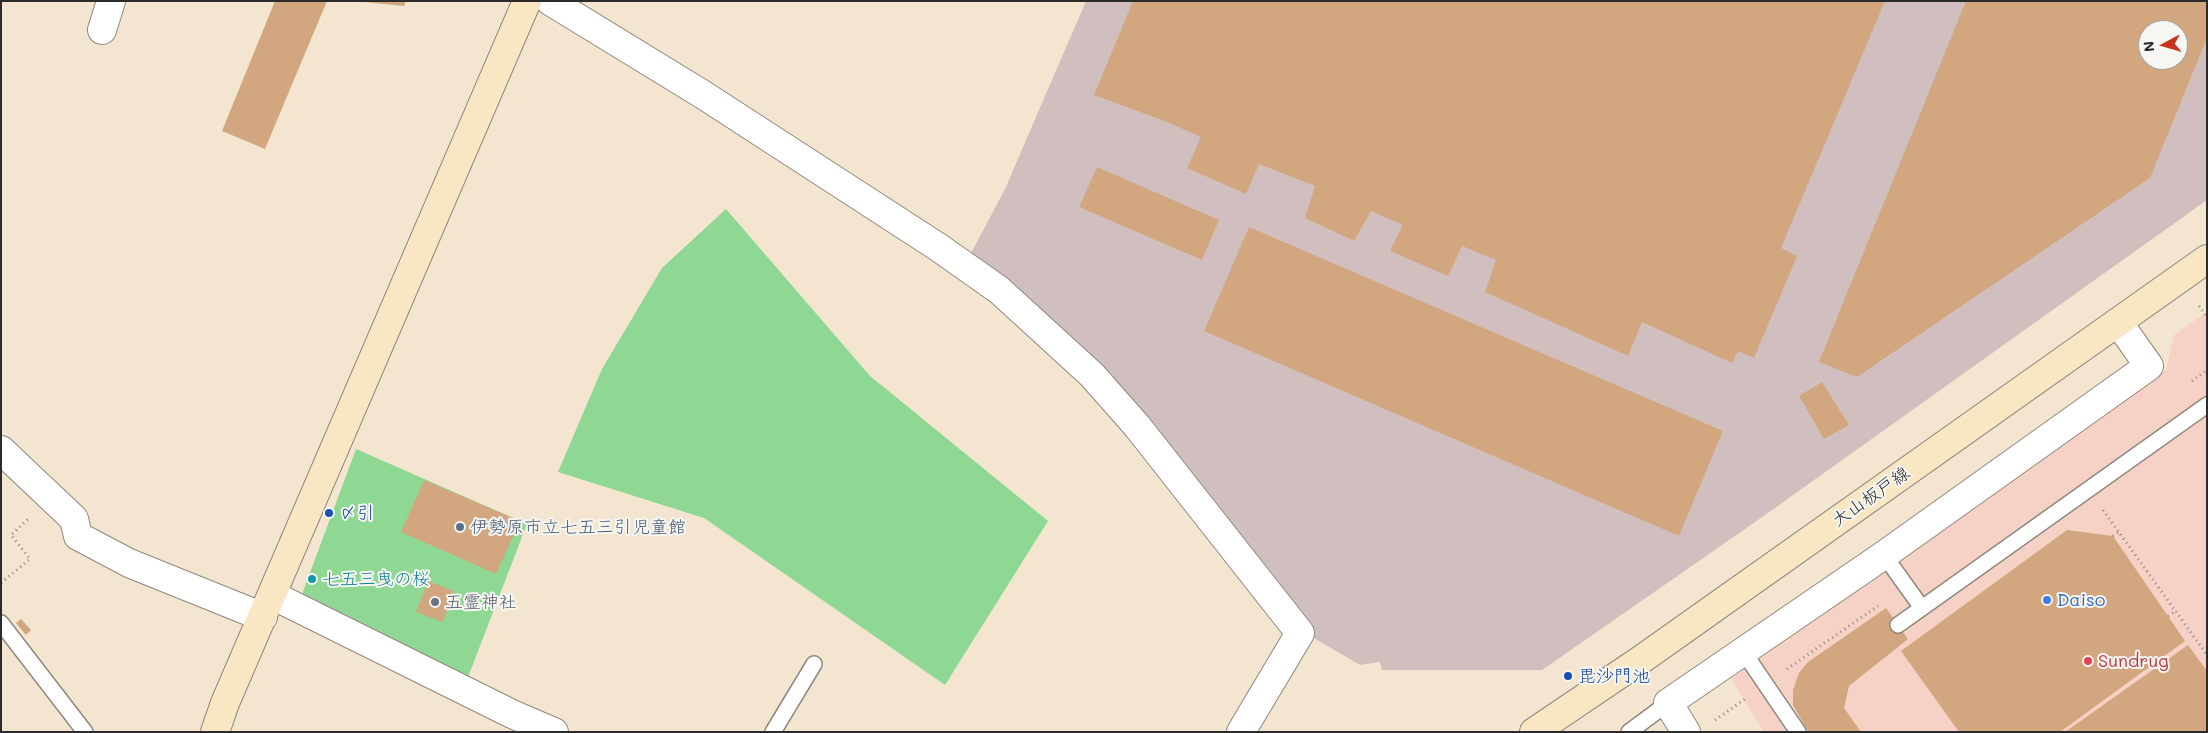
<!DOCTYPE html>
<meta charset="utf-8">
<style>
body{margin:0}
#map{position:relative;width:2208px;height:733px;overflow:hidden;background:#f3e5d0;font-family:Mali,sans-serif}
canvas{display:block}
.frame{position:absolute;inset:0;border:2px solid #2b2b2b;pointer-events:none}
.north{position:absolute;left:2138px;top:20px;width:50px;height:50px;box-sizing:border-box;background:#f6f6f2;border:1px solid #a5a5a2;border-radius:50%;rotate:264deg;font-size:14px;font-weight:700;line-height:20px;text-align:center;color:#2b2b2b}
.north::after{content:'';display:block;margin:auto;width:18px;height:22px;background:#c8321e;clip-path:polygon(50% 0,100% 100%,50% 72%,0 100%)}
</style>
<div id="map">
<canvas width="2208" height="733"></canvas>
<div class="frame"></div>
<div class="north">N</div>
</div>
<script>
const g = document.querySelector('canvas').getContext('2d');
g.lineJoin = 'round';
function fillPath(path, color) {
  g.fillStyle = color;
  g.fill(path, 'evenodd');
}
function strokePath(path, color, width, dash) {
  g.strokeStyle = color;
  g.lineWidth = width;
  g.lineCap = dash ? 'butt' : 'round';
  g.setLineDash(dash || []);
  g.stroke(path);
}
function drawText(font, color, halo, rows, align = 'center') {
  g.font = font + ' Mali,"Klee One",sans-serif';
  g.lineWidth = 4;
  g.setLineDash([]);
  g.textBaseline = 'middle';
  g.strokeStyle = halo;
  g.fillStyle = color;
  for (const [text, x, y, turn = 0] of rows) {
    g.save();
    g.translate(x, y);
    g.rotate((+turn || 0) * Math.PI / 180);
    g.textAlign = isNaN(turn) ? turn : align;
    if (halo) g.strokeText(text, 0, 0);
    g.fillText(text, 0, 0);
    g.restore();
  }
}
const built = new Path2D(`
 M 2207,312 L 2207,732 L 1764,732 L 1731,679 L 2166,370 L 2174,335 Z`);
const industrial = new Path2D(`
 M 1086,1 L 2207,1 L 2207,200 L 1758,520 L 1542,670 L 1382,670 L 1380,662 L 1360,665 L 1312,637 L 1315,631 L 1306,625 L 969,257 L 1005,189 ZM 2148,30 L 2178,30 L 2178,60 L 2148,60 Z`);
const green = new Path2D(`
 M 726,209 L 870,376 L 1048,521 L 945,685 L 704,518 L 558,472 L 602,369 L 662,268 Z
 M 356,449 L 527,524 L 468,677 L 301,597 Z`);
const building = new Path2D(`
 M 275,1 L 327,1 L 265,149 L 222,131 Z
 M 355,1 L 406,1 L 404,6 Z
 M 1133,1 L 1885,1 L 1781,248 L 1797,256 L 1754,358 L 1738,351 L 1732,363 L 1642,322 L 1628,356 L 1485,292 L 1496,260 L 1462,246 L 1448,276 L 1390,251 L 1403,225 L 1371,211 L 1354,241 L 1305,218 L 1315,186 L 1259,164 L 1246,194 L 1187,168 L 1201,137 L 1162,120 L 1094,95 Z
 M 1966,1 L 2207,1 L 2207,38 L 2150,178 L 1857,377 L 1819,362 ZM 2148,30 L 2178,30 L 2178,60 L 2148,60 Z
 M 1097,167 L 1219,220 L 1202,260 L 1079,207 Z
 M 1249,227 L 1723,431 L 1679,536 L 1204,331 Z
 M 1822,382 L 1849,425 L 1824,439 L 1799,396 Z
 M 424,480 L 520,521 L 496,574 L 401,532 Z
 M 2067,530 L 2113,536 L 2185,641 L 2060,732 L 1959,732 L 1901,651 Z
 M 428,581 L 454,591 L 443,622 L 416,612 Z
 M 1886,608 L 1908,639 L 1849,686 L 1844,708 L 1861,732 L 1808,732 L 1793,705 L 1793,690 L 1799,673 L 1808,662 Z
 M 21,619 L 31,630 L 26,635 L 16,623 Z
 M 2188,645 L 2207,671 L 2207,732 L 2065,732 Z`);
const path = new Path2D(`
 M 2199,306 L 2207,317
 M 2192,381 L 2207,370
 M 2103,510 L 2207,655
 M 2113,536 L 2119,532
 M 1,583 L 30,559 L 11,535 L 28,519
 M 2168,616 L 2176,611
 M 1787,669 L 1878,606
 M 1715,720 L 1745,699`);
const lane = new Path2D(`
 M 1884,555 L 1922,608
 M 1,623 L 85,732
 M 1898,625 L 2207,405
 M 1743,651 L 1798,732
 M 773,732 L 814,664
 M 1629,732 L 1668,703`);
const street = new Path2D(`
 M 550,1 L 702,94 L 938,247 L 999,290 L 1092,375 L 1137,426 L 1300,633 L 1241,732
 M 102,30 L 111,1
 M 1,450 L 74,519 L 78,536 L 129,563 L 263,617
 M 272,595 L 512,714 L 554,732
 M 1686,732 L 1668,703 L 1884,555 L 2149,366 L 2118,322`);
const secondary = new Path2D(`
 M 215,732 L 225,703 L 527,1
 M 1534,732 L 1642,659 L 2207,259`);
const markers = [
 [329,513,5,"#1a4fb4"],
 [460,527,5,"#5c6f8a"],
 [312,579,5,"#0f9aa8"],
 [2047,600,5,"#3f7fe0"],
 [435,602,5,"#6b7280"],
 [2088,661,5,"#e0444e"],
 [1568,676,5,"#1a4fb4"]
];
const streetNames = [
 ["大山板戸線",1871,497,-35]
];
const transitNames = [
 ["〆引",339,513],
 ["毘沙門池",1578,676]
];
const serviceNames = [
 ["伊勢原市立七五三引児童館",470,527]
];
const cultureNames = [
 ["七五三曳の桜",322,579]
];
const shopNames = [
 ["Daiso",2057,600]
];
const worshipNames = [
 ["五霊神社",445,602]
];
const healthNames = [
 ["Sundrug",2098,661]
];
fillPath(built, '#f6d1c6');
fillPath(industrial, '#d1bfbf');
fillPath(green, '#8fd893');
fillPath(building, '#d2a780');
strokePath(lane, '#8f887e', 18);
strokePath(street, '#8f887e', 30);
strokePath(secondary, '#8f887e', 30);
strokePath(path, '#8f887e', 3, [1, 4]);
strokePath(lane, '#fff', 15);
strokePath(street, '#fff', 28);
strokePath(secondary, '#f9e7c3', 28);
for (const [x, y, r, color] of markers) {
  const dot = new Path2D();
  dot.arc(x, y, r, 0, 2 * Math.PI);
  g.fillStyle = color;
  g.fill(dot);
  strokePath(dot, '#f6f6f2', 2);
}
drawText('18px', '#2b2b2b', '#f6f6f2', streetNames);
drawText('18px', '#164399', '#f6f6f2', transitNames, 'left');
drawText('18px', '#4e5e75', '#f6f6f2', serviceNames, 'left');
drawText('18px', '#0d838f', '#f6f6f2', cultureNames, 'left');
drawText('18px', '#366cbe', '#f6f6f2', shopNames, 'left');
drawText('18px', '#5b616d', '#f6f6f2', worshipNames, 'left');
drawText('18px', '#be3a42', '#f6f6f2', healthNames, 'left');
</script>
